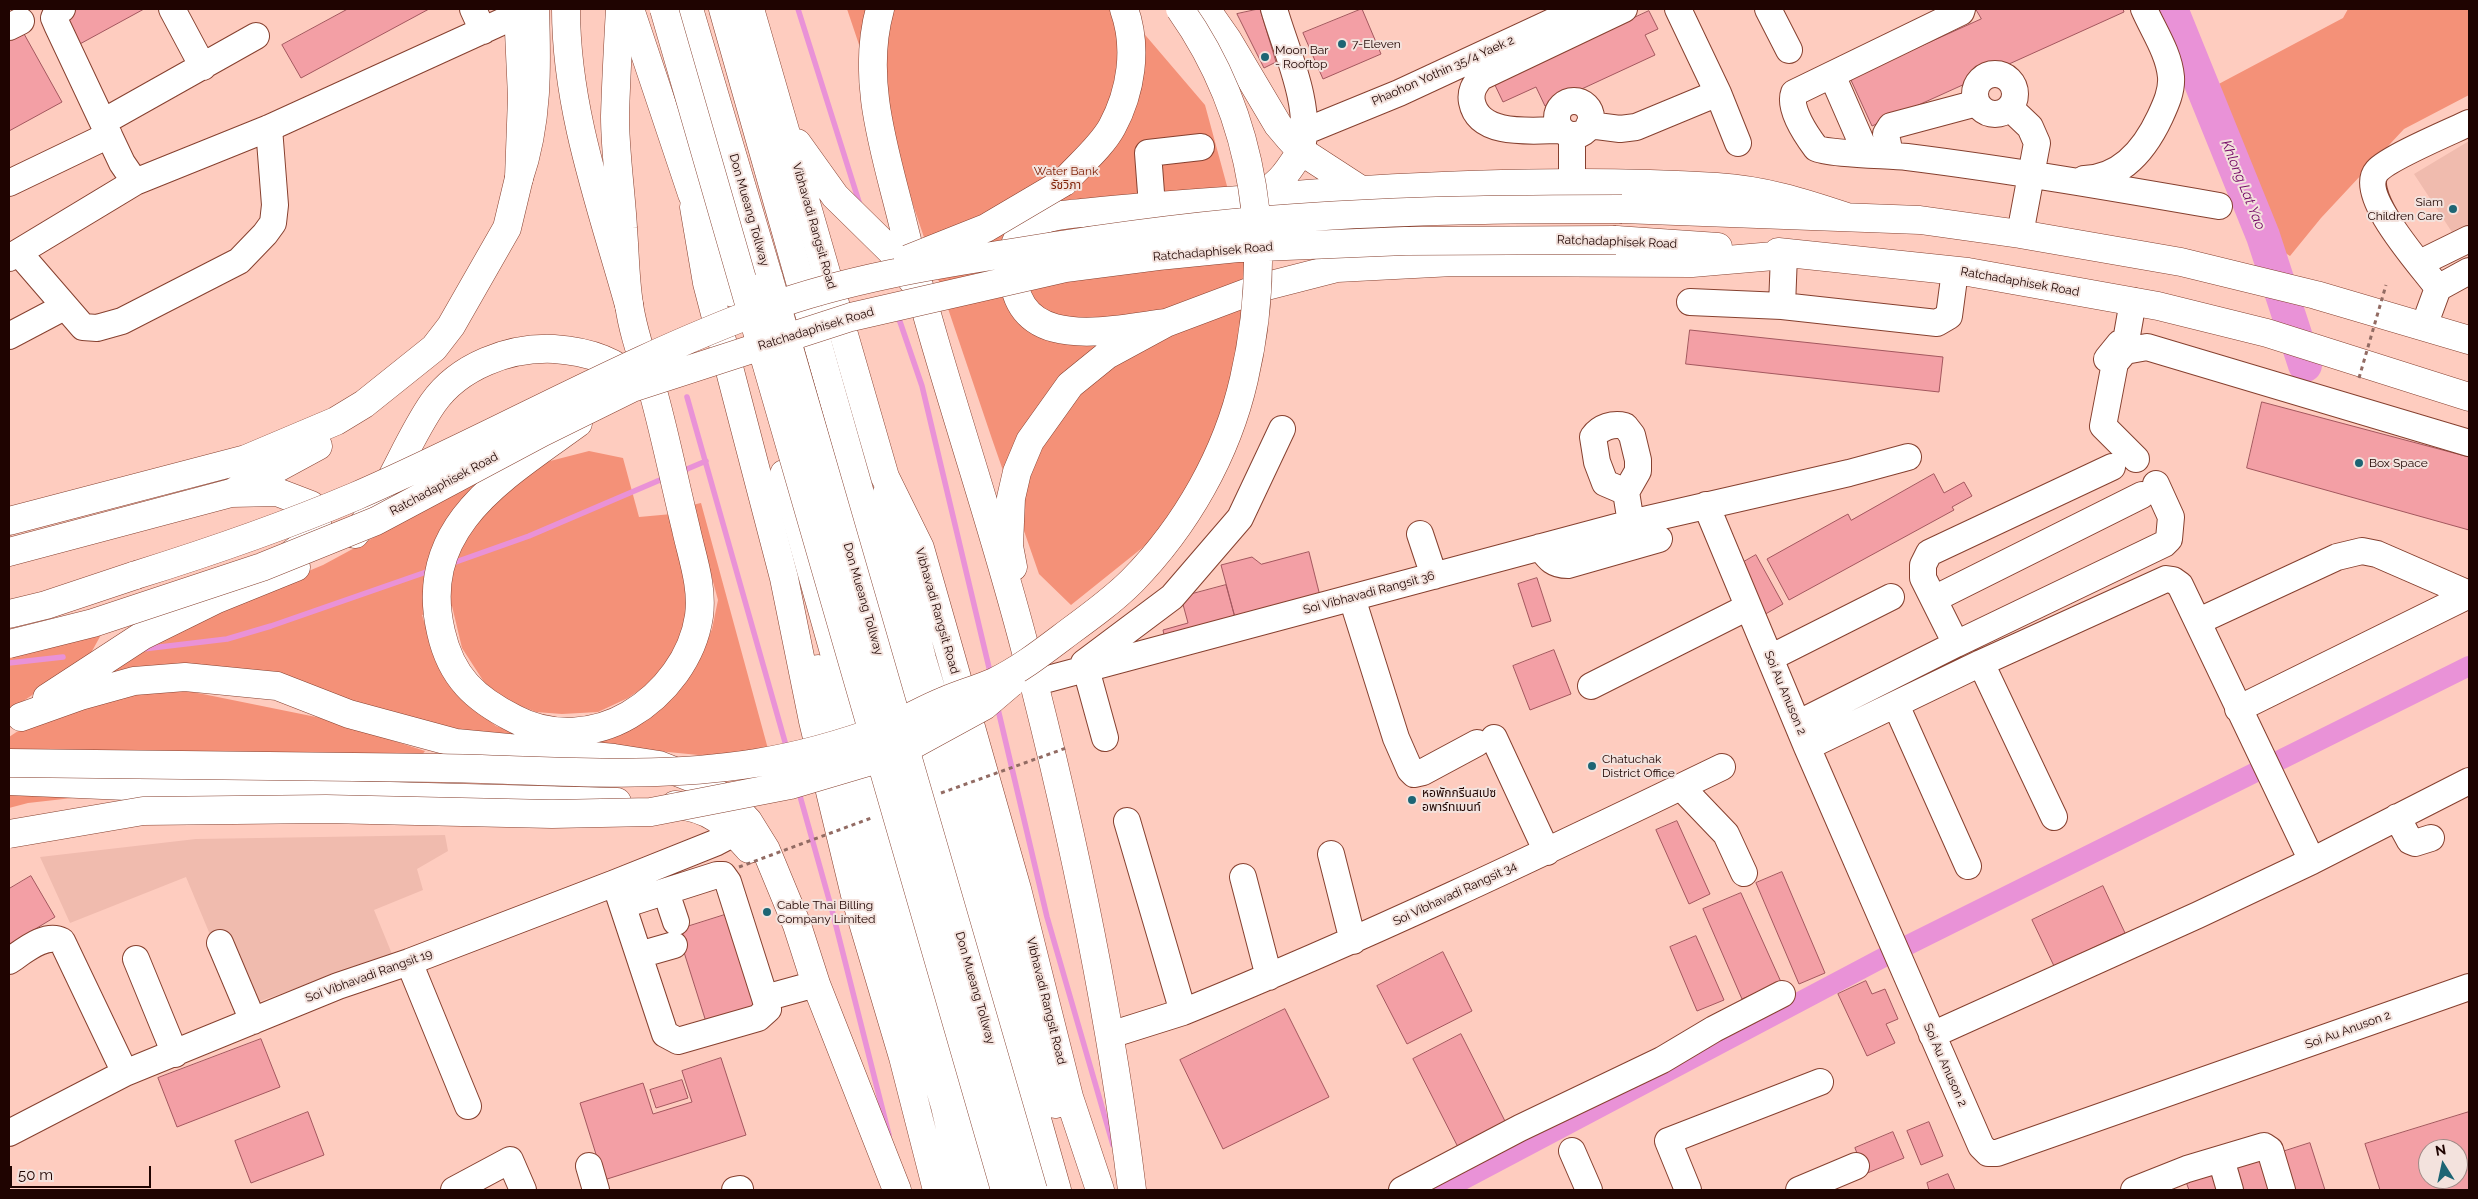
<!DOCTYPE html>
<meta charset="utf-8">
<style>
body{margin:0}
#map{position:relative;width:2478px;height:1199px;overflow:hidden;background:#feccbf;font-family:Raleway,sans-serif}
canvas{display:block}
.frame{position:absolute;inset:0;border:10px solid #1f0401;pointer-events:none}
.north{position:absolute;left:2418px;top:1139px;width:50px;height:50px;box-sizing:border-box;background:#f3e2dd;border:1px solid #9e8985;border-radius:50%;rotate:350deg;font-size:14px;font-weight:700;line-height:20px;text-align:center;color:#1f0401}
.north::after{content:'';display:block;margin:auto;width:18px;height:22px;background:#1d6574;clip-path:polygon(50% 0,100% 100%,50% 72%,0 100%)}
.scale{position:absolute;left:10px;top:1166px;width:141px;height:22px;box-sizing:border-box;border:2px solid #1f0401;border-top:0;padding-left:6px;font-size:15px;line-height:18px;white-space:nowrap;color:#1f0401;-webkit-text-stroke:4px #f3e2dd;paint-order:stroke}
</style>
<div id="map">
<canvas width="2478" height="1199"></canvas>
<div class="frame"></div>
<div class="north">N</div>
<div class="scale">50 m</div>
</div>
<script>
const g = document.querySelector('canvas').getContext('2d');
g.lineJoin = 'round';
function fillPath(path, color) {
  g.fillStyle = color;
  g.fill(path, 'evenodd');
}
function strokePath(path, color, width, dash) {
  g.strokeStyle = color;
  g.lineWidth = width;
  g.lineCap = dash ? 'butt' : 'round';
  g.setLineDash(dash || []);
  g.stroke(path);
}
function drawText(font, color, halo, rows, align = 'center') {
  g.font = font + ' Raleway,"Noto Sans Thai",sans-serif';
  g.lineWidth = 4;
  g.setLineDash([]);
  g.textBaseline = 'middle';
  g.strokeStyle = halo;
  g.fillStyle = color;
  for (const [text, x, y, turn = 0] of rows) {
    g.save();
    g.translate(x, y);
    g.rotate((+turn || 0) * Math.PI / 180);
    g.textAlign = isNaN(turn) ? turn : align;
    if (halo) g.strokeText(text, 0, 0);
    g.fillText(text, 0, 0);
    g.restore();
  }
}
const built = new Path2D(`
 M 2469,141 L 2469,244 L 2463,249 L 2414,174 Z
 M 445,835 L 448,851 L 417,869 L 423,890 L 374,910 L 392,954 L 255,1003 L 211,937 L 186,877 L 70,923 L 40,857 L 196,839 Z`);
const green = new Path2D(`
 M 847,9 L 1123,9 L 1205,105 L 1249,267 L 1246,325 L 1215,450 L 1172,524 L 1071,605 L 1039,574 L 992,439 Z
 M 2348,9 L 2469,9 L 2469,95 L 2404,129 L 2321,218 L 2290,256 L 2276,247 L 2213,87 L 2343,18 Z
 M 589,451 L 623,458 L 639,517 L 672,514 L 690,578 L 686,631 L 654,680 L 628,698 L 598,712 L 562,714 L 536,712 L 506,700 L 484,682 L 462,648 L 452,606 L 422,615 L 439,666 L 468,704 L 496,726 L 530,738 L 601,742 L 641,721 L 661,702 L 696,667 L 712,629 L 718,600 L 692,505 L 701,503 L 768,749 L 719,757 L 412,727 L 190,669 L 101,673 L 164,631 L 323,565 L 484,478 Z
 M 102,633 L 86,662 L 67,671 L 9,711 L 9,648 Z
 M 183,690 L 326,719 L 425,751 L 419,759 L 28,803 L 9,808 L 9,737 L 36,719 L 116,696 Z`);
const stream = new Path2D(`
 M 798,9 L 860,205
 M 897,313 L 922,386 L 991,676
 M 687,397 L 787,749
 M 680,472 L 706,461
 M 450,564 L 529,536 L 667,477
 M 143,649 L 227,639 L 271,626 L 432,570
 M 9,663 L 63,657
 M 997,705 L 1047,917 L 1113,1145
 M 798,789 L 832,910 L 889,1135`);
const canal = new Path2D(`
 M 1444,1190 L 1888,955 L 2469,666`);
const river = new Path2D(`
 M 2171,9 L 2263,236 L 2305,365`);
const building = new Path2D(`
 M 66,9 L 144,9 L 78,45 L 60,12 Z
 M 348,9 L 429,9 L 301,78 L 282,45 Z
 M 1260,9 L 1276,62 L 1264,68 L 1237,14 Z
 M 1362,9 L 1381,54 L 1323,79 L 1303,33 Z
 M 1976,9 L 2123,9 L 2124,12 L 1872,126 L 1850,78 L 1981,19 Z
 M 1649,11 L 1658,29 L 1645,35 L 1655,55 L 1545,106 L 1536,87 L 1503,102 L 1494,83 Z
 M 23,32 L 62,102 L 9,131 L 9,40 Z
 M 1690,330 L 1943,357 L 1939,392 L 1686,364 Z
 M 2262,402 L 2469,457 L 2469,530 L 2247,468 Z
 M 1934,474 L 1944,493 L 1964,482 L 1972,496 L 1952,507 L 1954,510 L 1789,600 L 1767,559 L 1848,514 L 1851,520 Z
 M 1309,552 L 1322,604 L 1237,625 L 1221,565 L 1252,557 L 1261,564 Z
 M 1756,555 L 1783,604 L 1762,616 L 1735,567 Z
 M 1537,578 L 1551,621 L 1532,627 L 1518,584 Z
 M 1226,585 L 1237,625 L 1166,644 L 1163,630 L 1188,623 L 1181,597 Z
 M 1554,650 L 1571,694 L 1530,710 L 1513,666 Z
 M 1677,821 L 1710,894 L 1689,904 L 1656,830 Z
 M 1782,872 L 1825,973 L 1799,984 L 1756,883 Z
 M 31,876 L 55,917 L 9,945 L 9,889 Z
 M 2103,886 L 2125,933 L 2054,966 L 2032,920 Z
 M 1741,893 L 1781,982 L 1742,999 L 1703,909 Z
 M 734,912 L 764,1007 L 707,1025 L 677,930 Z
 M 1696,936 L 1724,1000 L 1697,1011 L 1670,947 Z
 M 1443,952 L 1472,1011 L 1407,1044 L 1377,986 Z
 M 1866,981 L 1872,994 L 1885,989 L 1898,1019 L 1886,1024 L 1895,1043 L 1867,1056 L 1838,994 Z
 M 1285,1009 L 1329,1097 L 1223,1149 L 1180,1060 Z
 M 1461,1034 L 1509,1129 L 1461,1153 L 1413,1059 Z
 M 261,1039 L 280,1087 L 177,1127 L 158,1078 Z
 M 721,1058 L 746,1135 L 604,1180 L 580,1103 L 643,1083 L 653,1114 L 692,1102 L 682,1071 Z
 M 682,1080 L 688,1098 L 656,1108 L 650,1090 Z
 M 308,1112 L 324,1155 L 251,1183 L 235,1141 Z
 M 2469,1112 L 2469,1190 L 2380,1190 L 2365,1144 ZM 2428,1149 L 2458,1149 L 2458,1179 L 2428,1179 Z
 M 1929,1122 L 1943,1156 L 1921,1165 L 1907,1131 Z
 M 1893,1132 L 1904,1158 L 1865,1174 L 1855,1148 Z
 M 2310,1143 L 2325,1190 L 2290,1190 L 2279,1153 Z
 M 2263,1156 L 2273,1190 L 2239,1190 L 2232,1166 Z
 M 2216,1169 L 2223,1190 L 2189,1190 L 2185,1179 Z
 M 1948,1174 L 1955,1190 L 1929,1190 L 1927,1183 Z`);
const minor = new Path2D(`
 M 62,9 L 57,11 L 54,18 L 57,25 L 122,163 L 135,182
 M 172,9 L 203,67
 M 473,9 L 483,31
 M 1274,9 C 1286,51 1312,105 1302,148
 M 1678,9 L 1718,93 L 1738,143
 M 1768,9 L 1789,50
 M 1962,9 L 1961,12 L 1794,93 C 1788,109 1807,136 1816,148 C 1827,154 1888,155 1907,157 C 2011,170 2115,188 2219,206
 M 9,27 L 21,21
 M1975 94a20 20 0 1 1 40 0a20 20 0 1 1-40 0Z
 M 1832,75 L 1866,153
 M1557 118a17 17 0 1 1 34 0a17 17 0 1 1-34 0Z
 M 2010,108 L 2030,127 L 2037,143 L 2020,234
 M 103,122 L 256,36
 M 1589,125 L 1620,129 L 1636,127 L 1718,93
 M 1562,130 C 1535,130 1479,138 1472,102 C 1470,92 1474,85 1481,77 L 1624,9
 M 1306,131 L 1399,93 L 1580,9
 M 1890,155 L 1886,134 L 1891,126 L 1977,103
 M 2084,179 C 2122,178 2145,149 2160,117 C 2166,104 2172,91 2171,77 C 2169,53 2153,30 2144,9
 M 9,183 L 109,135
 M 1572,184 L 1572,135
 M 1152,206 L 1148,153 L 1201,147
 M 19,253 L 83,327 L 97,328 L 122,321 L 239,261 L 265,234 L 273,223 L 275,205 L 269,128
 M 9,258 L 135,182 L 269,128 L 519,14
 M 2420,263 L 2469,239
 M 2438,288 L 2469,271
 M 1690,302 L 1782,306 L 1784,255
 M 1782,306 L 1937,323 L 1949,316 L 1955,271
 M 2424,326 L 2438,288 C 2424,268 2356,195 2377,171 C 2388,158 2450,132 2469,123
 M 9,336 L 64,307
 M 2107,359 L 2120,343 L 2126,341 L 2133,301
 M 2136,459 L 2103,426 L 2115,363 L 2125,351 L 2147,347 L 2469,443
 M 2112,467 L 1929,553 L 1923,565 L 1923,578 L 1956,644 L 2164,544 L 2169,539 L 2171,517 L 2156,484
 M 1626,492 L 1605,483 L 1597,462 L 1593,437 C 1600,427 1613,423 1625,426 L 1632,435 L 1638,460 L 1638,471 L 1626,492 L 1631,523
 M 1706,505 L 1807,747 L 1981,1146 L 1988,1153 L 1997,1153 L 2469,987
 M 1420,534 L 1434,576
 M 1540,547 C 1549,559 1553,565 1568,565 L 1659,539
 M 1352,598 L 1396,738 L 1410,770 L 1414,774 L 1423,772 L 1477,743
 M 1934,599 L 2142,495
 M 2199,621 L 2337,557 L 2362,551 L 2377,554 L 2469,594
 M 1770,658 L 1891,597
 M 1084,663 L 1172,597 L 1240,518 L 1282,429
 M 1981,663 L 2054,817
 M 1086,669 L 1105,738
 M 1033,683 L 1631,523 L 1849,473 L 1908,457
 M 1591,686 L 1748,607
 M 1896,705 L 1968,866
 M 2238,709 L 2469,595
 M 1799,723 L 1956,644
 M 1494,738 L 1547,852
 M 1807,747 L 1981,663 L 2166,579 L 2173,580 L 2180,585 L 2312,861
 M 1681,787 L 1726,834 L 1744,873
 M 2397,817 L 2410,841 L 2415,843 L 2431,838
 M 1331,854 L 1353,941
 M 1243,877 L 1269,977
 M 615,883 L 665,1034 L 678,1041 L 758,1018 L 768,1009 L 765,998 L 728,882 L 723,875 L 717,875 L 623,905
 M 666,892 L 676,922
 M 220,943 L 253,1021
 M 639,955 L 674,945
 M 136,959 L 175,1054
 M 9,961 C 23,952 45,932 62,941 L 125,1073
 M 409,962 L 468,1106
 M 765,998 L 816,984
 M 1183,1012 C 1366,938 1544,853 1722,767
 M 1110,1035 L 1183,1012 L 1127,821
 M 1932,1035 L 2198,915 L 2312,861 L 2469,781
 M 9,1133 L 125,1073 L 338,986 L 409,962 L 615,883 L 715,843 L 734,833
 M 1572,1151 L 1589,1190
 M 2221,1159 L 2230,1190
 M 589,1166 L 596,1190
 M 454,1190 L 510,1160 L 523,1190
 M 735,1190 L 740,1189
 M 1402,1190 L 1520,1128 L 1662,1060 L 1714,1029 L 1782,994
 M 1688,1190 L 1668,1141 L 1820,1082
 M 1799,1190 L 1856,1166
 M 2134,1190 L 2187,1169 L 2264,1146 L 2270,1150 L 2282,1190`);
const major = new Path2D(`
 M 750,9 L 885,477 L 920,548 L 1017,889 L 1069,1097 L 1100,1190
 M 880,9 C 860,81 886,154 903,224 C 938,368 989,508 1026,652 C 1072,830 1110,1008 1132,1190
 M 1206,9 L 1227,39 L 1278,125 L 1289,138 L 1301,151 L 1361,190
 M 797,143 L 835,196 L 893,253 L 912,280
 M 1064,182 C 1079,165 1101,147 1112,127 C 1131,92 1138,48 1124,9
 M 1253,197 C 1278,188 1287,173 1301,151
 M 694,207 L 707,283 L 784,578 L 813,721 L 856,899 L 903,1057 L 937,1190
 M 1622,209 L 1920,220 L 2020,234 L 2181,262 L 2316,295 L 2469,340
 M 1616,240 L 1718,247
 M 1778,252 L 1968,272 L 2158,306 L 2267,333 L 2469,397
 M 1166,323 C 1104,331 1006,356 1013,256 C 1015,237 1022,228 1039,221 C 1055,214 1075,214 1092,212 C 1137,207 1181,204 1225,201 C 1272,198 1318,192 1364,190 C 1481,183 1600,180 1717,187 C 1764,190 1802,202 1847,217
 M 578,423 C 504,477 416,526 441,632 C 451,677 475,699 515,719 C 551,738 595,735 629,715 C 665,694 693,657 699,616 C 703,586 692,557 686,529 C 675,484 666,439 654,395 C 645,365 633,334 629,304 C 625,279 625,253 623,228 C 621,191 615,153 615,116 C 616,80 618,44 620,9
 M 235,491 L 318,446
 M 887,493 L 890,532 L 922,659 L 1055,1104
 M 9,521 L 246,459 L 336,421 L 364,404 L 434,348 L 451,326 L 507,228 L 519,178 L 522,97 L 518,9
 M 355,534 C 389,495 404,445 433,403 C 459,366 509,347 554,349 C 584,351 615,359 637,382
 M 9,552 L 231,493 L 277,492 L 311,505 C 312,510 316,516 317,520 C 319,535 298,549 288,557
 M 1013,567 L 1009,546 L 1011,498 L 1017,472 L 1030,441 L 1070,385 L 1107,355 L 1166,323 L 1259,288 L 1337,268 L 1453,262 L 1692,263 L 1797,254
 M 9,614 L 46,605 L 136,575
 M 818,669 L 945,1106 L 956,1154 L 961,1190
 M 47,698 L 142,636 L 217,599 L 296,567
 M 21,717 L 80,696 L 134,681 L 185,677 L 277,686 L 349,714 L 456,743 L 614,758 L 659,765 L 700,781 L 734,806 L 748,821 L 766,850 L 797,925 L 816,984 L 897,1190
 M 9,781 L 314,794 L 617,802
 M 675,805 C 709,807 727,824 749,849`);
const highway = new Path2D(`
 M 566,9 C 566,111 602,208 629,305
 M 630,9 L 692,194 L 725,266 L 733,293
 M 689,9 L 769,279
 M 723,9 L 1057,1190
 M 519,178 C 538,123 537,66 535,9
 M 784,474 L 985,1190`);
const pathBridge = new Path2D(`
 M 2359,378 L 2386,285
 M 941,793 L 1069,747
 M 739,867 L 874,817`);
const majorBridge = new Path2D(`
 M 908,259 L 986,228 L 1064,182
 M 136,575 C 210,552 285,526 356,496 C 494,436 625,360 767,308 C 847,279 933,265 1017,252 C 1109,237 1202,224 1295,218 C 1404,210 1513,209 1622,209
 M 9,644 L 93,623 L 262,567 L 376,521 L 543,432 L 632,388 L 851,317 L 1065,268 L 1158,256 L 1238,248 L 1405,241 L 1616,240
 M 9,763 C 153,764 297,765 441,768 C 548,770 650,780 756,763 C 800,756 845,743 886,728 C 906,720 924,709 944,701 C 960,694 978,689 994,682 C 1021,669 1045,650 1069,632 C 1091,616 1113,600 1132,581 C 1186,526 1227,454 1244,379 C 1274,250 1257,118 1180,9
 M 9,834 L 143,811 L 326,809 L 552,814 L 651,812 L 790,785 L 898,753 L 984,706 L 1011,683`);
const highwayBridge = new Path2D(`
 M 664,9 L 1005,1190
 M 769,279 L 1033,1190`);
const markers = [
 [1342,44,5,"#1d6574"],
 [1265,57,5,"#1d6574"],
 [2453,209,5,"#1d6574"],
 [2359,463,5,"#1d6574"],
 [1592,766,5,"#1d6574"],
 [1412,800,5,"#1d6574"],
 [767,912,5,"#1d6574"]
];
const poiNames = [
 ["7-Eleven",1352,44],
 ["Moon Bar",1275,50],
 ["- Rooftop",1275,64],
 ["Siam",2443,202,"right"],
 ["Children Care",2443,216,"right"],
 ["Box Space",2369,463],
 ["Chatuchak",1602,759],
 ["District Office",1602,773],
 ["หอพักกรีนสเปซ",1422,793],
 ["อพาร์ทเมนท์",1422,807],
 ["Cable Thai Billing",777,905],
 ["Company Limited",777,919]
];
const streetNames = [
 ["Phaohon Yothin 35/4 Yaek 2",1443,71,-24],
 ["Don Mueang Tollway",749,210,74],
 ["Vibhavadi Rangsit Road",814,226,74],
 ["Ratchadaphisek Road",1617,242,2],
 ["Ratchadaphisek Road",1213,252,-5],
 ["Ratchadaphisek Road",2020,282,10],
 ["Ratchadaphisek Road",816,329,-17],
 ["Ratchadaphisek Road",444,484,-28],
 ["Soi Vibhavadi Rangsit 36",1369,593,-15],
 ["Don Mueang Tollway",863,599,74],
 ["Vibhavadi Rangsit Road",937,611,74],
 ["Soi Au Anuson 2",1785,693,67],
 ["Soi Vibhavadi Rangsit 34",1455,894,-25],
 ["Soi Vibhavadi Rangsit 19",369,976,-20],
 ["Don Mueang Tollway",975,988,74],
 ["Vibhavadi Rangsit Road",1046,1001,76],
 ["Soi Au Anuson 2",2348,1030,-20],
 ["Soi Au Anuson 2",1945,1065,66]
];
const parkNames = [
 ["Water Bank",1066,171],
 ["รัชวิภา",1066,185]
];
const waterNames = [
 ["Khlong Lat Yao",2243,185,68]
];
fillPath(built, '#f0bbae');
fillPath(green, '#f49178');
strokePath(stream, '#e992d7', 5.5);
strokePath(canal, '#e992d7', 20);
strokePath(river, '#e992d7', 34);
fillPath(building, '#f39fa5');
strokePath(building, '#a3575e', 1);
strokePath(minor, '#86402f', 28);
strokePath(major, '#86402f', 29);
strokePath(highway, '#86402f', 29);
strokePath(minor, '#fff', 26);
strokePath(major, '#fff', 28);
strokePath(highway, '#fff', 28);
strokePath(majorBridge, '#86402f', 29, []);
strokePath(highwayBridge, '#86402f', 29, []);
strokePath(pathBridge, '#926b63', 3, [4, 4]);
strokePath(majorBridge, '#fff', 28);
strokePath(highwayBridge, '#fff', 28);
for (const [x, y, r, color] of markers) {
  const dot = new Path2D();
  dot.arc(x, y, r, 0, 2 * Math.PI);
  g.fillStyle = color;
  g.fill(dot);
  strokePath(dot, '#f3e2dd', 2);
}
drawText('12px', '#1f0401', '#f3e2dd', poiNames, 'left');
drawText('12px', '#1f0401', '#f3e2dd', streetNames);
drawText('12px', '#7f2107', '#f3e2dd', parkNames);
drawText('italic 14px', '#720464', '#f3e2dd', waterNames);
</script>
